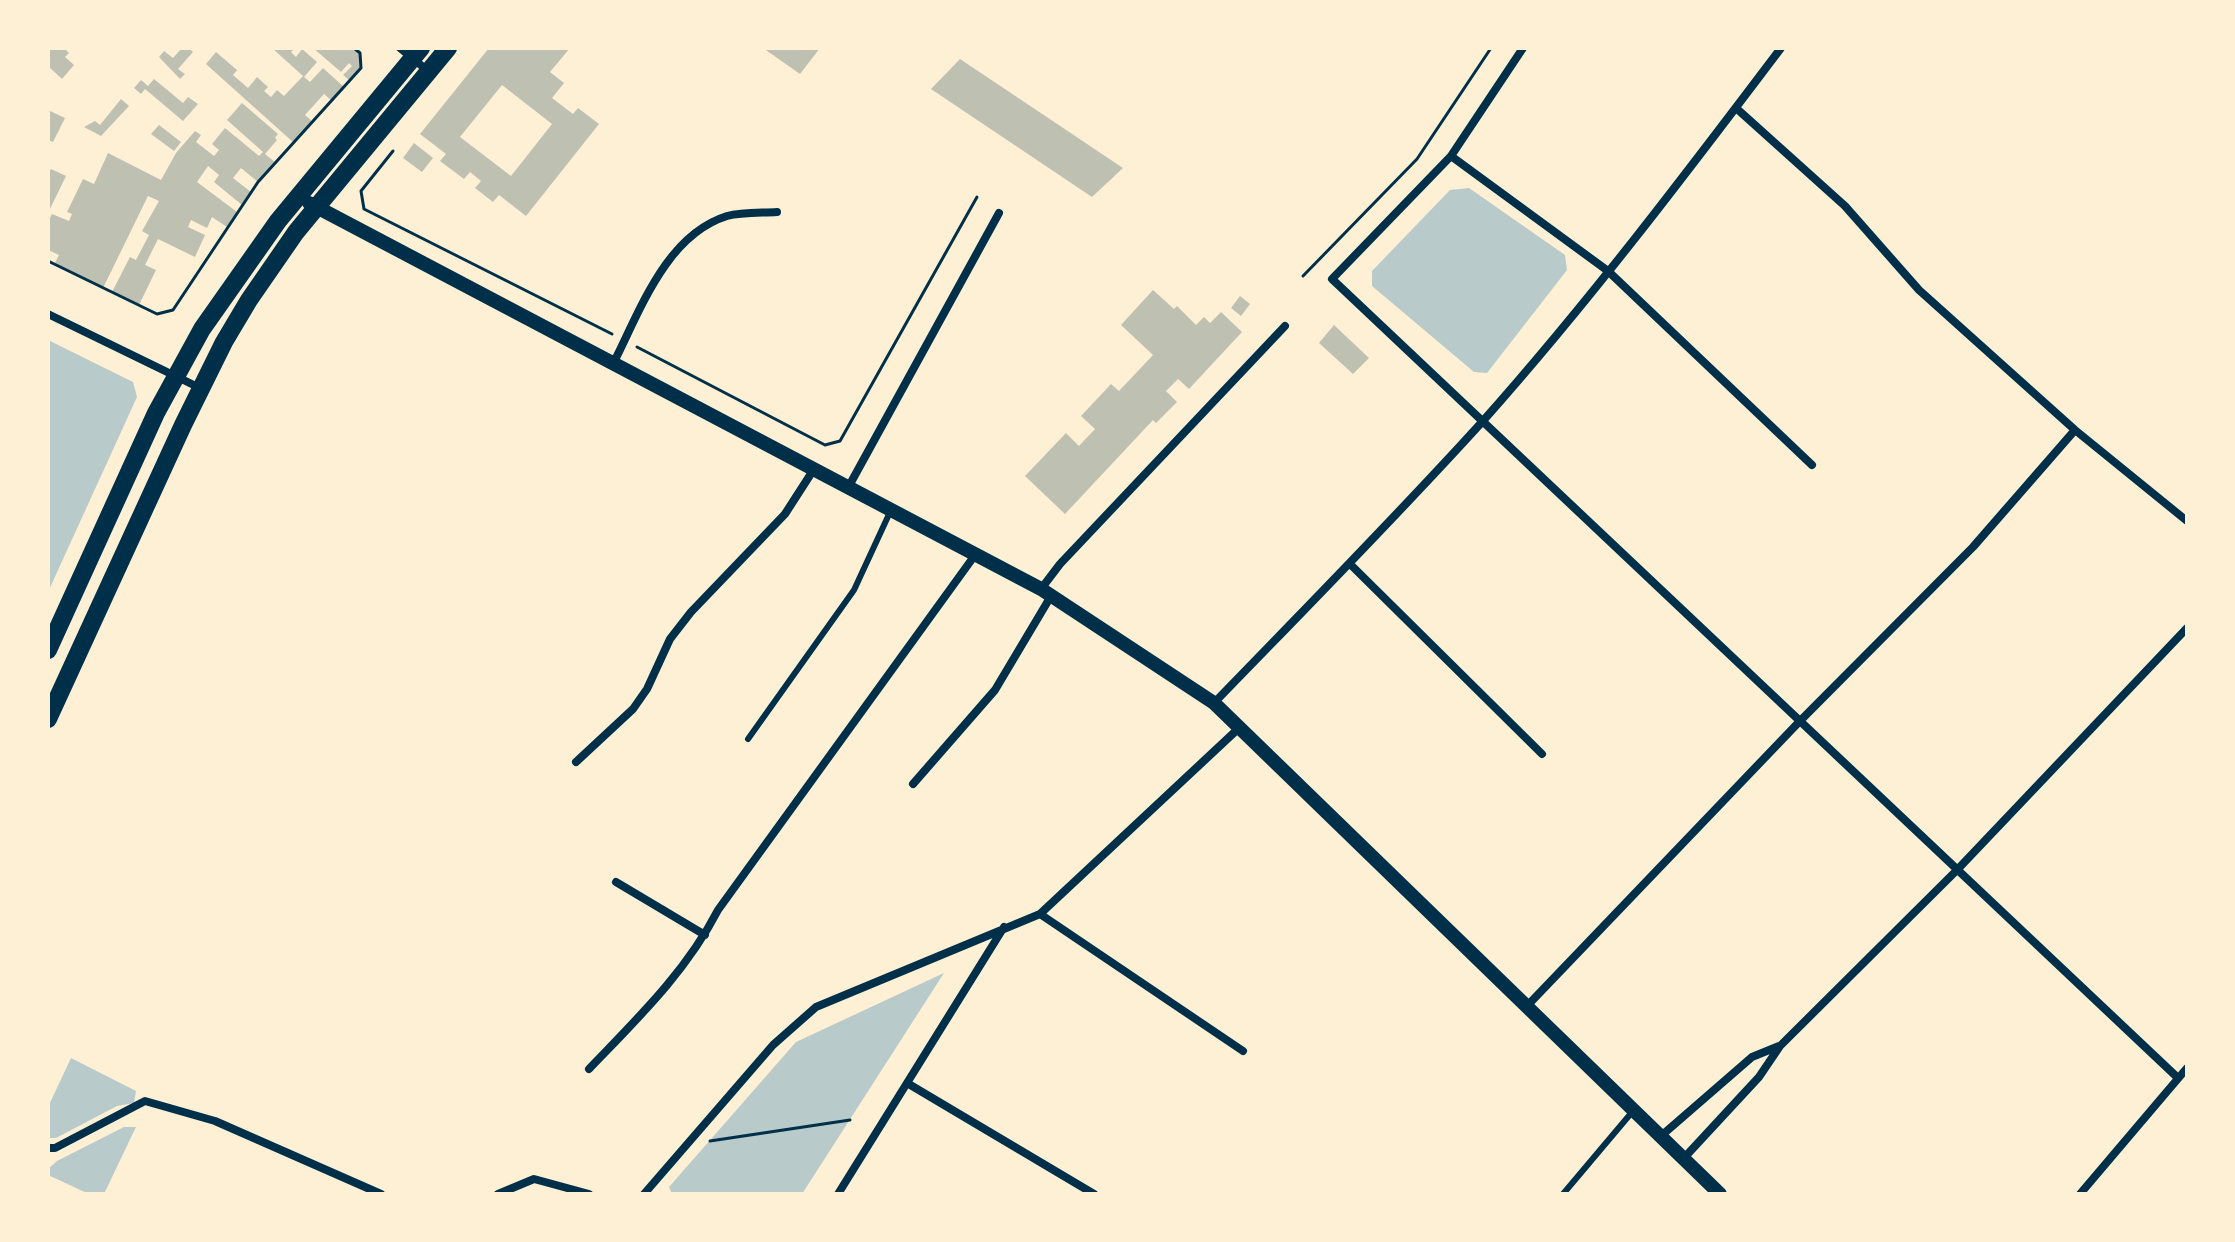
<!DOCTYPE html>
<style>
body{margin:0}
#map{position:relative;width:2235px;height:1242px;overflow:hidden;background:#fdf0d5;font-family:Helvetica,sans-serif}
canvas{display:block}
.frame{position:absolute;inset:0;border:50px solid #fdf0d5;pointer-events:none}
</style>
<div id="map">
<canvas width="2235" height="1242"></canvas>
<div class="frame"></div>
</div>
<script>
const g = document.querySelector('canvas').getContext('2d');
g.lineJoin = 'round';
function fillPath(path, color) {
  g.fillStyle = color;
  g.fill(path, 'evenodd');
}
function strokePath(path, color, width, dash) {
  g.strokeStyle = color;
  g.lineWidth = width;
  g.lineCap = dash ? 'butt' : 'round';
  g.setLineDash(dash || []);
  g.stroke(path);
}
const green = new Path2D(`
 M 1469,188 L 1565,255 L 1567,270 L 1487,373 L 1474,372 L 1372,286 L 1372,271 L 1450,190 Z
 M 48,340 L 133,382 L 137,397 L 48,592 Z
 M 944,973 L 802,1194 L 672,1194 L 669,1187 L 796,1042 Z
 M 71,1058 L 136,1091 L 134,1103 L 117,1106 L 56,1138 L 48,1138 L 48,1107 Z
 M 124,1127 L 136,1127 L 104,1194 L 89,1194 L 48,1175 L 48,1169 L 57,1161 Z`);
const building = new Path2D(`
 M 48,48 L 64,48 L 69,53 L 65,57 L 74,65 L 62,79 L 48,66 Z
 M 182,48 L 188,48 L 193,52 L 178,69 L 185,74 L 180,79 L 159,57 L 164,51 L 173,58 Z
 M 272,48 L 295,48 L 291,52 L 296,57 L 302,49 L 317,62 L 304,77 L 310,82 L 323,68 L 344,87 L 332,101 L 324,94 L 305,115 L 313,122 L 294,143 L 206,64 L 216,52 L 237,70 L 233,75 L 248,88 L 257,77 L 268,87 L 264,91 L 271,97 L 277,90 L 284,96 L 303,76 Z
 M 313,48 L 354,48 L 360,53 L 361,68 L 350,81 L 343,75 L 352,66 L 349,63 L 341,72 Z
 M 489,48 L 570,48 L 550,72 L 564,83 L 552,98 L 573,114 L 578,108 L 599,124 L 526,216 L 499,195 L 493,202 L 475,188 L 481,181 L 470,172 L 464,179 L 440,161 L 446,154 L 420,134 ZM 502,85 L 552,124 L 511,176 L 460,137 Z
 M 763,48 L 820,48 L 800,74 Z
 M 960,59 L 1123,168 L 1092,197 L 931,89 Z
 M 154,79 L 183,103 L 188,97 L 198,104 L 183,121 L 145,89 L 141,94 L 134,88 L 141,80 L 148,86 Z
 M 121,99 L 129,106 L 101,136 L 84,127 L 95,121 L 100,125 Z
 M 242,103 L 278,134 L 275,138 L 277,140 L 265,154 L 276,163 L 258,182 L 241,168 L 233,178 L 251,192 L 242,205 L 214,182 L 219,175 L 208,166 L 197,182 L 237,212 L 227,227 L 212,217 L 207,228 L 191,220 L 188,227 L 205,235 L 195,257 L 158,239 L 145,265 L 156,270 L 139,305 L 112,292 L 130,257 L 136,260 L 149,235 L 142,231 L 159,201 L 148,196 L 103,288 L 54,265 L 59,255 L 48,250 L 48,222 L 52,214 L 69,221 L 72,214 L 67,212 L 83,179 L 94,184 L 108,153 L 161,180 L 176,153 L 195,131 L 201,135 L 196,142 L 214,156 L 219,150 L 212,144 L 225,128 L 259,156 L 263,152 L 227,120 Z
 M 48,110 L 65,118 L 53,142 L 48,140 Z
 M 159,125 L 181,142 L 174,151 L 151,134 Z
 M 414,143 L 433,158 L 422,172 L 403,158 Z
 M 51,169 L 66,176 L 48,213 L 48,174 Z
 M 1153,290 L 1174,309 L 1177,306 L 1196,325 L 1204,317 L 1210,323 L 1221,312 L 1242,332 L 1189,389 L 1178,379 L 1166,391 L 1177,402 L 1156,423 L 1153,420 L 1065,514 L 1025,476 L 1066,433 L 1079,446 L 1095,429 L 1081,416 L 1111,384 L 1119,391 L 1153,355 L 1121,325 Z
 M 1240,296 L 1250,304 L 1241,316 L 1231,308 Z
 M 1334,325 L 1369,358 L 1353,374 L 1319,343 Z`);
const path = new Path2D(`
 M 393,151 L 361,191 L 364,209 L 612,334
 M 48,261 L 157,314 L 173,310 L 258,182 L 361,68 L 360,53 L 354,48
 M 1303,276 L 1417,159 L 1491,48
 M 637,347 L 825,445 L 840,441 L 977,197
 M 710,1141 L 850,1120`);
const service = new Path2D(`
 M 748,739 L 854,590 L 891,510
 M 1563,1194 L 1633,1111`);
const minor = new Path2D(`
 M 400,48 L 428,71
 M 1523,48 L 1451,156 L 1332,279 L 2178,1078
 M 1736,108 L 1845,206 L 1919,290 L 2075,430 L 2187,521
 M 1451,156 L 1608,271 L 1812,465
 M 48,314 L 202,389
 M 613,364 C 640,311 666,235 727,216 C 742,212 761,213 777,212
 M 849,486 L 999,213
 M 1350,564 L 1542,754
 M 1041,589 L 1060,564 L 1285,326
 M 1214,703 C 1304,610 1395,518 1482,422 C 1588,303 1685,175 1781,48
 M 576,762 L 633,709 L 647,689 L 670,639 L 691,612 L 785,514 L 814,469
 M 913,784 L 995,690 L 1051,596
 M 616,882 L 705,935
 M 1040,914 L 1243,1051
 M 1527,1006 L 1799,722 L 1973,547 L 2075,430
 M 589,1069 C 637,1019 686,972 718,910 L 975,555
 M 907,1083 L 1094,1194
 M 1661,1136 L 1752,1057 L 1779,1046
 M 48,1148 L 55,1148 L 145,1101 L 215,1121 L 381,1194
 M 1684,1158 L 1759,1077 L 1780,1046 L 1957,870 L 2187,628
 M 498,1194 L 534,1179 L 589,1194
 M 644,1194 L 773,1045 L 816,1007 L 1040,914 L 1239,728
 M 838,1194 L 1004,927
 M 2080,1194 L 2187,1068`);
const tertiary = new Path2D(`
 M 309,203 L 1041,589 L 1214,703 L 1720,1194`);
const primary = new Path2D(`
 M 48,650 L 156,413 L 202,329 L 278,221 L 421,48
 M 48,719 L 183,425 L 224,342 L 249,300 L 296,232 L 448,48`);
fillPath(green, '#b9caca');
fillPath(building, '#bec0b2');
strokePath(path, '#003049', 3);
strokePath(service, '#003049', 6);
strokePath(minor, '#003049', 8);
strokePath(tertiary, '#003049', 14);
strokePath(primary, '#003049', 18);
</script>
